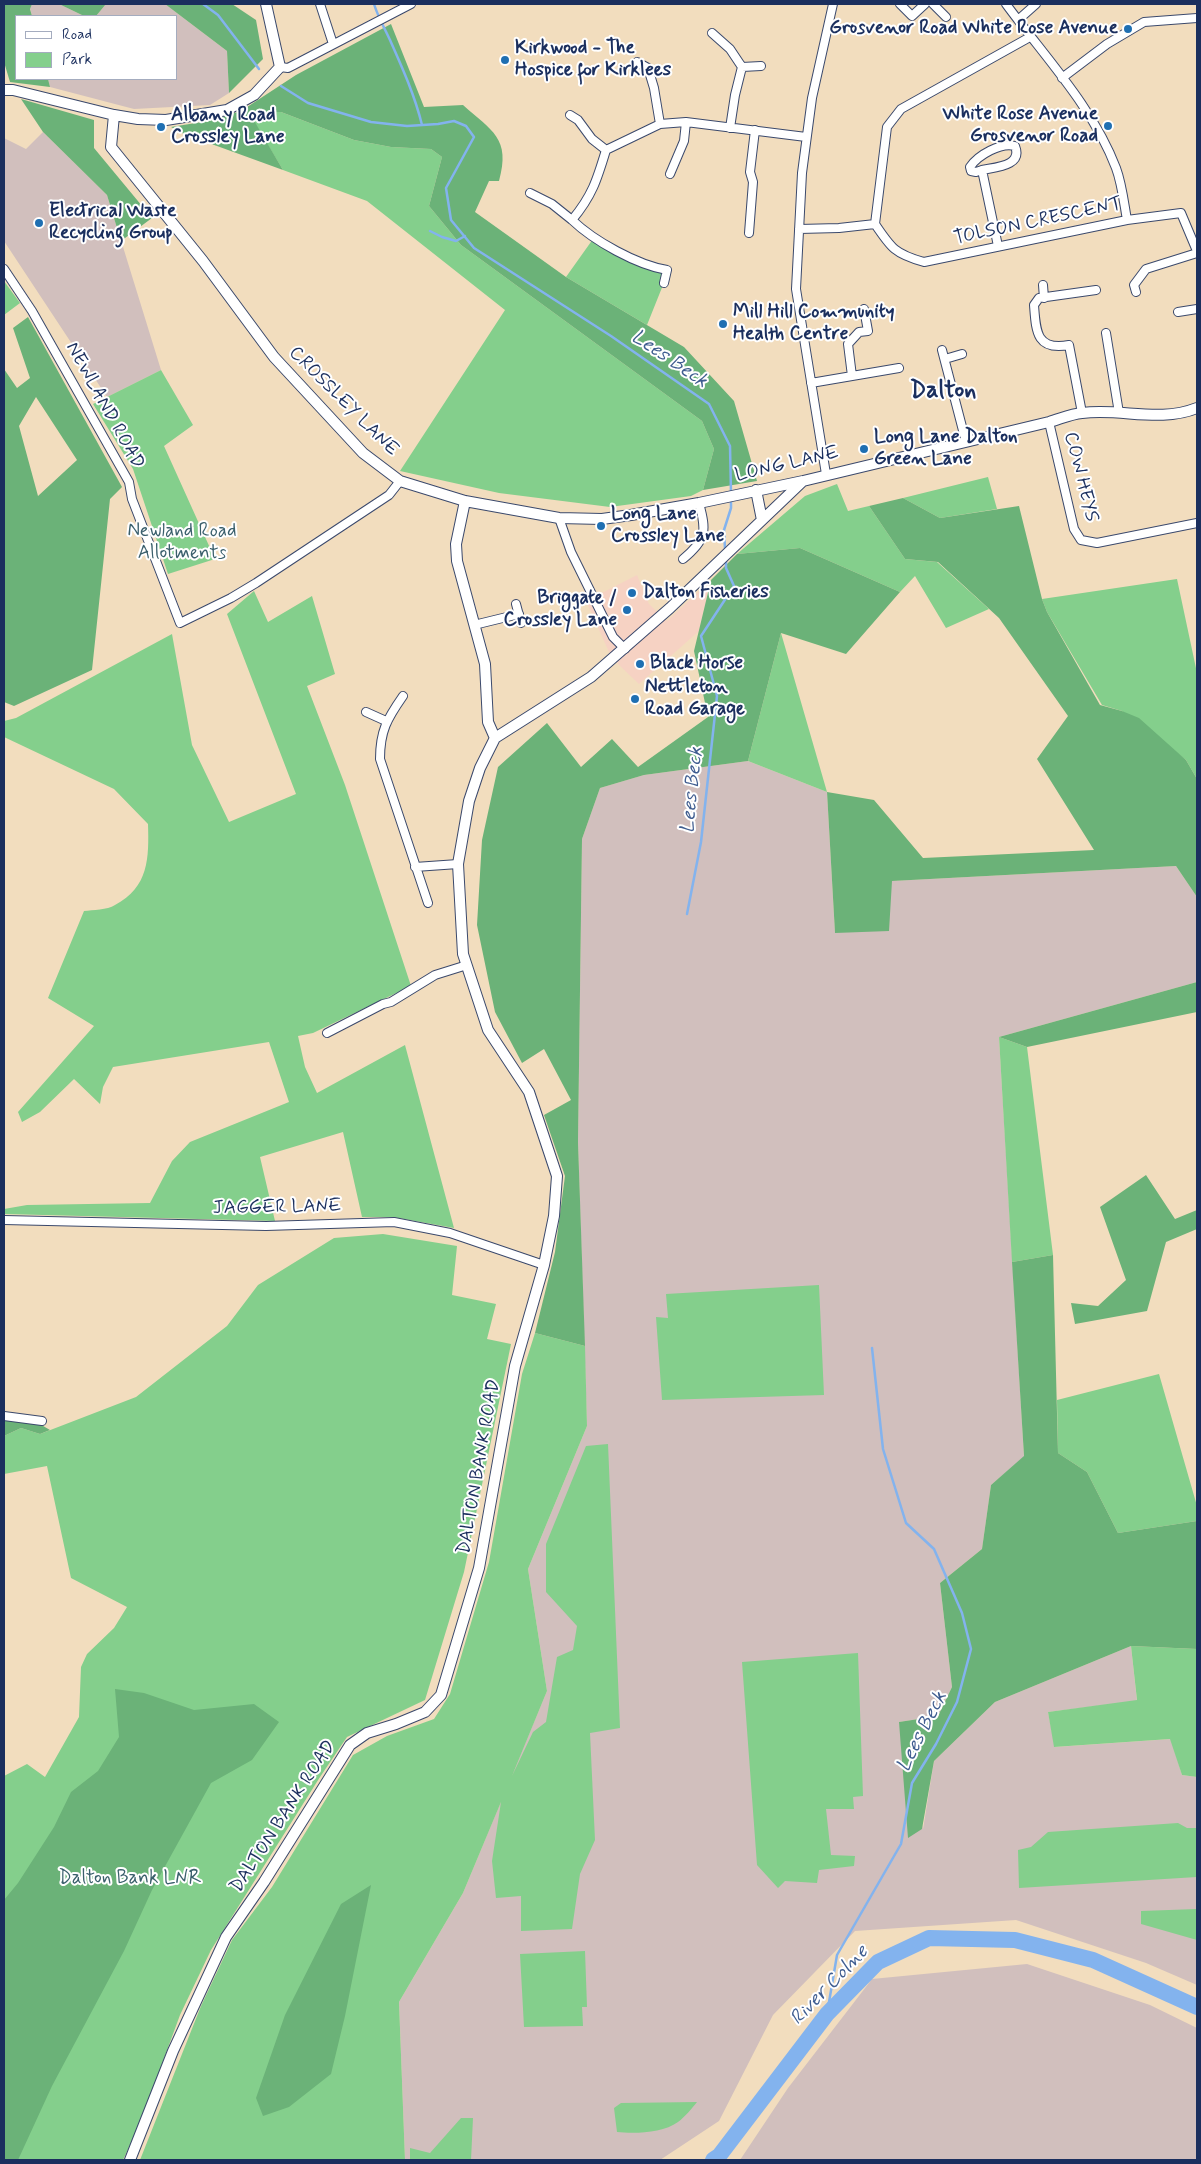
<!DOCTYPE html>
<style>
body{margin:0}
#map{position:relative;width:1201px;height:2164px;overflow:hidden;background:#f2ddbe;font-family:Mynerve,sans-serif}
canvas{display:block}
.frame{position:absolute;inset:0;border:5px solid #1b2f5e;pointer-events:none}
.legend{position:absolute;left:15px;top:15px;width:162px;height:65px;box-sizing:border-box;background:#fff;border:1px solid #a4acbf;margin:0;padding:6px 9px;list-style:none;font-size:15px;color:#1b2f5e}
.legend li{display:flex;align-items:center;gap:10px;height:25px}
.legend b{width:25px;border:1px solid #a4acbf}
</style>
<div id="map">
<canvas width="1201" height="2164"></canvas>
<div class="frame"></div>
<ul class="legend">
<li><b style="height:6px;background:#fff"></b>Road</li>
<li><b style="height:14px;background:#84cf8c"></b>Park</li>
</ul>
</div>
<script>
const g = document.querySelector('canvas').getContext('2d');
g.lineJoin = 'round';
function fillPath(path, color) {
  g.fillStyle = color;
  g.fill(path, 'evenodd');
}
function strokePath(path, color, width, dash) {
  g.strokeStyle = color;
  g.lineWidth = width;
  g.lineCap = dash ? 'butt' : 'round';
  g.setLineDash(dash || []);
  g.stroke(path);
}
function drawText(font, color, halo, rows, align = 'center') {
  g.font = font + ' Mynerve,sans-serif';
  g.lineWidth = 4;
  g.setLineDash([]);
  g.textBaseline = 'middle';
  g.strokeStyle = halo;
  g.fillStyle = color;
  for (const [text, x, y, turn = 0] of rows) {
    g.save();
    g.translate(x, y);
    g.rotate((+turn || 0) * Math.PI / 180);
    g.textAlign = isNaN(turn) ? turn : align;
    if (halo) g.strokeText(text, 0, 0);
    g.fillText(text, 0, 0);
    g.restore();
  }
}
const built = new Path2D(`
 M 637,575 L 649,604 L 667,621 L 711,580 L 699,631 L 639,684 L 619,665 L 609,652 L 586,601 Z`);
const industrial = new Path2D(`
 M 32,4 L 59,4 L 84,16 L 32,16 L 30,8 Z
 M 106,4 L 165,4 L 227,51 L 229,93 L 210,105 L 134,109 L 50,87 L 48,79 L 176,79 L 176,16 L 96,16 Z
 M 43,132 L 107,195 L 161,370 L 107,397 L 4,241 L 4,138 L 26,149 Z
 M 748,761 L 827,792 L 835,933 L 892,881 L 1176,866 L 1197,897 L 1197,982 L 999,1037 L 1024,1457 L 991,1485 L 982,1549 L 940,1583 L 952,1687 L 938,1716 L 899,1722 L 923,1829 L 934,1761 L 995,1702 L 1131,1646 L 1137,1701 L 1048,1712 L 1055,1747 L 1171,1739 L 1182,1775 L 1197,1777 L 1197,1985 L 1146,1963 L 1016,1920 L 855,1931 L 773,2015 L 719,2121 L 660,2160 L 405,2160 L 399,2002 L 463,1893 L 547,1691 L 528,1569 L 587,1426 L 578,1142 L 582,839 L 600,788 L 644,775 Z
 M 1027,1964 L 1150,2005 L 1197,2028 L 1197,2160 L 740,2160 L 788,2088 L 872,1979 Z`);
const green = new Path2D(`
 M 248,112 L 281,112 L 354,140 L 391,147 L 431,149 L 442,157 L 429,206 L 461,245 L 702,421 L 714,449 L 703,490 L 691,496 L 610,507 L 499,493 L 400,471 L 505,310 L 367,201 L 283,170 Z
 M 593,239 L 664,272 L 663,285 L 647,325 L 566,277 Z
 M 4,281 L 20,303 L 4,315 Z
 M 161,370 L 193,425 L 164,446 L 215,559 L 168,574 L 133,469 L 93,404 Z
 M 988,477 L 997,509 L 940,518 L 903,498 Z
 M 837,484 L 848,511 L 869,506 L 905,559 L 937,562 L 989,609 L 946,628 L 915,576 L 900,592 L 800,548 L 737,554 L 805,496 Z
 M 1177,579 L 1197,673 L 1197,779 L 1186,760 L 1122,711 L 1102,705 L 1047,612 L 1042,599 Z
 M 254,591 L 268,622 L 312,596 L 335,674 L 307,686 L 345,785 L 411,986 L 313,1033 L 298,1036 L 305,1067 L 317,1093 L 405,1045 L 454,1228 L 393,1217 L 362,1217 L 343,1132 L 260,1157 L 275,1221 L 4,1214 L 4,1209 L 27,1205 L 150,1203 L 172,1161 L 190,1142 L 289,1102 L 269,1042 L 113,1067 L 103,1087 L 100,1104 L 74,1079 L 40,1112 L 22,1122 L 18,1112 L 94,1026 L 48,998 L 84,911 C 93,910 107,910 115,905 C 149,887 149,858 148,824 L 114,789 L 4,737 L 4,721 L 16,718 L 172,634 L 192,745 L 229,822 L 296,794 L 227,614 Z
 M 781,633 L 827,792 L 748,761 Z
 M 999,1037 L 1027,1047 L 1053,1255 L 1012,1262 Z
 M 383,1234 L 457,1246 L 452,1295 L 496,1304 L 487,1339 L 511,1344 L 464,1572 L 425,1700 L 347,1737 L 320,1777 L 211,1950 L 180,2015 L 141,2121 L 123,2160 L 4,2160 L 4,1776 L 27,1764 L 45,1777 L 79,1717 L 81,1667 L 87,1654 L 114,1628 L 127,1607 L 71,1578 L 47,1466 L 4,1474 L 4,1436 L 21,1428 L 40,1434 L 136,1397 L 227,1326 L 258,1285 L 334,1238 Z
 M 819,1285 L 824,1395 L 662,1400 L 656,1317 L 668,1318 L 666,1294 Z
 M 535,1333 L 585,1346 L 587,1426 L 528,1569 L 547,1691 L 512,1776 L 533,1732 L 546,1722 L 557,1657 L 573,1650 L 577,1626 L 546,1592 L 546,1544 L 586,1446 L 608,1444 L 620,1728 L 590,1733 L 595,1840 L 580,1874 L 572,1929 L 521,1931 L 521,1896 L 496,1898 L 492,1861 L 501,1802 L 463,1893 L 399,2002 L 405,2160 L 140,2160 L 201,2006 L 232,1940 L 272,1887 L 353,1755 L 387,1736 L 434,1719 L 450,1694 L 489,1562 L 522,1374 Z
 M 1159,1374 L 1197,1506 L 1197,1521 L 1118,1533 L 1087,1472 L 1058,1453 L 1057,1400 Z
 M 1131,1646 L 1197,1649 L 1197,1777 L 1182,1775 L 1170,1739 L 1054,1747 L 1048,1712 L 1137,1700 Z
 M 858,1653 L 863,1796 L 853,1797 L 854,1809 L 826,1809 L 831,1855 L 855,1856 L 854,1866 L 819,1870 L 817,1883 L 785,1881 L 778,1888 L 757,1865 L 742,1662 Z
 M 1178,1823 L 1187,1828 L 1197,1828 L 1197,1877 L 1019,1888 L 1018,1850 L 1031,1847 L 1048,1832 Z
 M 1197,1909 L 1197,1940 L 1141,1924 L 1141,1911 Z
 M 585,1951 L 587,2007 L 582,2007 L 583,2026 L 524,2027 L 520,1954 Z
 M 697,2102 C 692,2108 685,2117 678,2122 C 663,2133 635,2134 617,2132 L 614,2108 L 621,2103 Z
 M 461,2118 L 473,2118 L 471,2160 L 410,2160 L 410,2148 L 430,2153 Z`);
const forest = new Path2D(`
 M 4,4 L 32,4 L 30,9 L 32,16 L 16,16 L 16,79 L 48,79 L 50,87 L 10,82 L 4,62 Z
 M 59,4 L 106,4 L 96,16 L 84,16 Z
 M 165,4 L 232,4 L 256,20 L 263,59 L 229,93 L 227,51 Z
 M 391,24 L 424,107 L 463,105 C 492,131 511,138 499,181 L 489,181 L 475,212 L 566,277 L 684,347 L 734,401 L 757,481 L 703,490 L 714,449 L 702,421 L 461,245 L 429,206 L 442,157 L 431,149 L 391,147 L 354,140 L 281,112 L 249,112 L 283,170 L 184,134 L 171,127 L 208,121 L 241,111 L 296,75 Z
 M 21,99 L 94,120 L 94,148 L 152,218 L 121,241 L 107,195 L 43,132 Z
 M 28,317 L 122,487 L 110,499 L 92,670 L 14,706 L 4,702 L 4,369 L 17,388 L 30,378 L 13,328 ZM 36,397 L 77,460 L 38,496 L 19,426 Z
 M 903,498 L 940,518 L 1019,506 L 1042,599 L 1047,612 L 1100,705 L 1122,711 L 1139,718 L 1186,760 L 1197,779 L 1197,897 L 1176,866 L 892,881 L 889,931 L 835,933 L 827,792 L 874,800 L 923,858 L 1094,850 L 1037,759 L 1068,716 L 999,618 L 938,562 L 905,559 L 869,506 Z
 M 800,548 L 900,592 L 846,654 L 781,633 L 748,761 L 644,775 L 600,788 L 582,839 L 578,1142 L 585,1346 L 535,1333 L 555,1252 L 565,1176 L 544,1115 L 571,1100 L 544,1049 L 522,1063 L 495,1012 L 477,925 L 482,840 L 498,767 L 547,723 L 581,767 L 612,739 L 638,767 L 708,717 L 694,651 L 711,580 L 737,554 Z
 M 1197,982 L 1197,1012 L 1027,1047 L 999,1037 Z
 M 1146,1175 L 1175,1219 L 1197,1210 L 1197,1229 L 1166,1242 L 1147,1311 L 1075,1324 L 1071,1303 L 1098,1306 L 1126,1280 L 1100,1207 Z
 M 1053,1255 L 1058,1453 L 1087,1472 L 1118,1533 L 1197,1521 L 1197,1649 L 1131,1646 L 995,1702 L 934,1761 L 922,1829 L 908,1838 L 899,1722 L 938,1716 L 952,1687 L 940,1583 L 982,1549 L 991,1485 L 1024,1456 L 1012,1262 Z
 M 4,1420 L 38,1423 L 50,1430 L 40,1434 L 21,1428 L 4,1436 Z
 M 115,1689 L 144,1693 L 194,1710 L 254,1704 L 279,1722 L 252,1760 L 211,1783 L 152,1890 L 124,1951 L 52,2086 L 18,2160 L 4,2160 L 4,1900 L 18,1883 L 54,1827 L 71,1792 L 98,1771 L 119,1737 Z
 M 371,1885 L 345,2016 L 331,2074 L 289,2107 L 263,2116 L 256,2098 L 285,2015 L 341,1904 Z`);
const stream = new Path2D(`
 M 203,4 L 218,15 L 259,69
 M 374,4 C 378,17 384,27 390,40 C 402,67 415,96 422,125
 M 281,86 L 308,103 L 371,122 L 407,126 L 438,124 L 454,121 L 466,126 L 474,137 L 446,188 L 451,220 L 474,248 L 611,336 L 709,404 L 730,446 L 731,493
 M 430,231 L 442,237 L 456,241 L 465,236
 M 725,549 L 724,530 L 731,508 L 731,498
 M 687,914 L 701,842 L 717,696 L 701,636 L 734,586 L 726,568 L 726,560
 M 827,2014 L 837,1955 L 901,1844 L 912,1783 L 936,1744 L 957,1702 L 971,1649 L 962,1613 L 934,1549 L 906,1523 L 883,1449 L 872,1348`);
const river = new Path2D(`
 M 713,2160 L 719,2156 L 827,2014 L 878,1962 L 929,1938 L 1015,1940 L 1093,1960 L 1197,2007`);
const minor = new Path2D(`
 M 320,4 L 333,44
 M 900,4 L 912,16 L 925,4
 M 933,4 L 946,17
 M 1006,4 C 1044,56 1093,107 1116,168 C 1122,184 1124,203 1127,220
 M 1018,20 L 1036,4
 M 712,33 L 730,49 L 742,67 L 761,66
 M 1030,37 L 901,109 L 887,127 L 875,224 C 891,248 895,254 924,262 L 1127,220 L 1181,213 L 1197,251
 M 637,62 L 648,68 L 654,88 L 660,124
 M 280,67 L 288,68 L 411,4
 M 1062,78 L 1107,44 L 1144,22 L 1197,18
 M 570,115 L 578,120 L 592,139 L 606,150
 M 730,128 L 735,95 L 742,67
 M 982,170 C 996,167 1023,166 1015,146 C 1001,142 978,155 970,167 L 971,171 L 976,172 L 982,170 L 998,246
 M 670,174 L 684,141 L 686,122
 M 530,193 L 552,204 L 572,220
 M 799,229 L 839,228 L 875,224
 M 749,233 L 753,182 L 750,172 L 755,130
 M 4,269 L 32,311 L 129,482 L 132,499 L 180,623 L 231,598 L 256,583 L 389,495 L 400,481
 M 664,283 L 667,270 C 637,265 594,241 572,220 C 592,196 597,180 606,150 L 660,124 L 686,122 L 806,137
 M 1043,285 L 1044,298
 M 1136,292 L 1134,285 L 1146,269 L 1197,253
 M 1178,312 L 1197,309
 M 1106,333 L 1119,413
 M 942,350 L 966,442
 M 945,359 L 962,354
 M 852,376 L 848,344 L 859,332 L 868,331 L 864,309
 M 811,383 L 899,368
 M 1082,413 L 1069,345 C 1036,351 1036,331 1034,305 L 1039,298 L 1096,290
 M 1049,422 L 1074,529 L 1081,540 L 1097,543 L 1197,523
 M 826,474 L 796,289 L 802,173 L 812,98 L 833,4
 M 559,518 L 571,552 L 613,637 L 625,649
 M 683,559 C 706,540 707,532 699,503
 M 516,604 L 521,623
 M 474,625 L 519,614
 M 403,696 C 387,719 380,731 380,759 L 428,903
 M 366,712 L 386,721
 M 415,867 L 458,864
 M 327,1033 L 383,1004 L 391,1002 L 435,975 L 467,965
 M 4,1220 L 266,1226 L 394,1222 L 450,1233 L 544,1265
 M 4,1416 L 42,1421`);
const tertiary = new Path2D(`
 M 4,90 L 13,90 L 114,115 L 138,119 L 166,120 L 227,110 L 254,95 L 280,67 L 266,4
 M 114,115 L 111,147 L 203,261 L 274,357 L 363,453 L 400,481 L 465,501 L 559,518 L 602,519 L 631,515 L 699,503 L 803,481 L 1049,422 C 1060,419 1071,414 1082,413 C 1122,408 1159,423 1197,408
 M 756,490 L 762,520
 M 465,501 L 456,544 L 457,561 L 485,664 L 488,722 L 495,738
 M 130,2160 L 173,2051 L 226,1937 L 264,1882 L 350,1745 L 367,1733 L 396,1724 L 425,1712 L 441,1695 L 479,1568 L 515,1366 L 544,1265 L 554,1216 L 557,1176 L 529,1092 L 488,1030 L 463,954 L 458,864 L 469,801 L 480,768 L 495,738 L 591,677 L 670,608 L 803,481`);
const markers = [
 [1128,29,5,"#1f6fb2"],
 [505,60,5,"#1f6fb2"],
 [1108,126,5,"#1f6fb2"],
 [161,127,5,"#1f6fb2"],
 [39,223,5,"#1f6fb2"],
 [723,324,5,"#1f6fb2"],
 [864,449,5,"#1f6fb2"],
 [601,526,5,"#1f6fb2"],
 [632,593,5,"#1f6fb2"],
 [627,610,5,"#1f6fb2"],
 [640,664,5,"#1f6fb2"],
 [635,699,5,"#1f6fb2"]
];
const poiNames = [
 ["Grosvenor Road White Rose Avenue",1118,29,"right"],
 ["Kirkwood - The",515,49],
 ["Hospice for Kirklees",515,71],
 ["White Rose Avenue",1098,115,"right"],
 ["Grosvenor Road",1098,137,"right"],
 ["Albany Road",171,116],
 ["Crossley Lane",171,138],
 ["Electrical Waste",49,212],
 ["Recycling Group",49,234],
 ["Mill Hill Community",733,313],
 ["Health Centre",733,335],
 ["Long Lane Dalton",874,438],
 ["Green Lane",874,460],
 ["Long Lane",611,515],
 ["Crossley Lane",611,537],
 ["Dalton Fisheries",642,593],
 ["Briggate /",617,599,"right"],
 ["Crossley Lane",617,621,"right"],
 ["Black Horse",650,664],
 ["Nettleton",645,688],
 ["Road Garage",645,710]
];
const streetNames = [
 ["TOLSON CRESCENT",1038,222,-12],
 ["CROSSLEY LANE",343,402,45],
 ["NEWLAND ROAD",104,406,61],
 ["LONG LANE",787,465,-13],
 ["COW HEYS",1080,477,76],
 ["JAGGER LANE",277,1208,-1],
 ["DALTON BANK ROAD",480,1467,-80],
 ["DALTON BANK ROAD",284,1817,-57]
];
const parkNames = [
 ["Newland Road",182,532],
 ["Allotments",182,554],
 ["Dalton Bank LNR",130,1879]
];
const waterNames = [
 ["Lees Beck",669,360,34],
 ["Lees Beck",693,790,-84],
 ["Lees Beck",923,1732,-63],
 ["River Colne",830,1986,-46]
];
const districtNames = [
 ["Dalton",943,392]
];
fillPath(built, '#f6d2c3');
fillPath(industrial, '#d1bfbd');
fillPath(green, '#84cf8c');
fillPath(forest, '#6bb278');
strokePath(stream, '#83b3ee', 2.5);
strokePath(river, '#83b3ee', 16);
strokePath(minor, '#3b496c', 10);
strokePath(tertiary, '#3b496c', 12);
strokePath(minor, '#fff', 8);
strokePath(tertiary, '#fff', 10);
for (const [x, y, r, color] of markers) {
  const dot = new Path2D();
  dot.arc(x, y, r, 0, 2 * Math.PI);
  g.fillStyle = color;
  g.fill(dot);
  strokePath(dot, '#fff', 2);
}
drawText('bold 19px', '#1b2f5e', '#fff', poiNames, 'left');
drawText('19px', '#1b2f5e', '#fff', streetNames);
drawText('19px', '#3a5f6c', '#fff', parkNames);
drawText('italic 20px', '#3f5d90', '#fff', waterNames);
drawText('bold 24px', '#1b2f5e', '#fff', districtNames);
</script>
